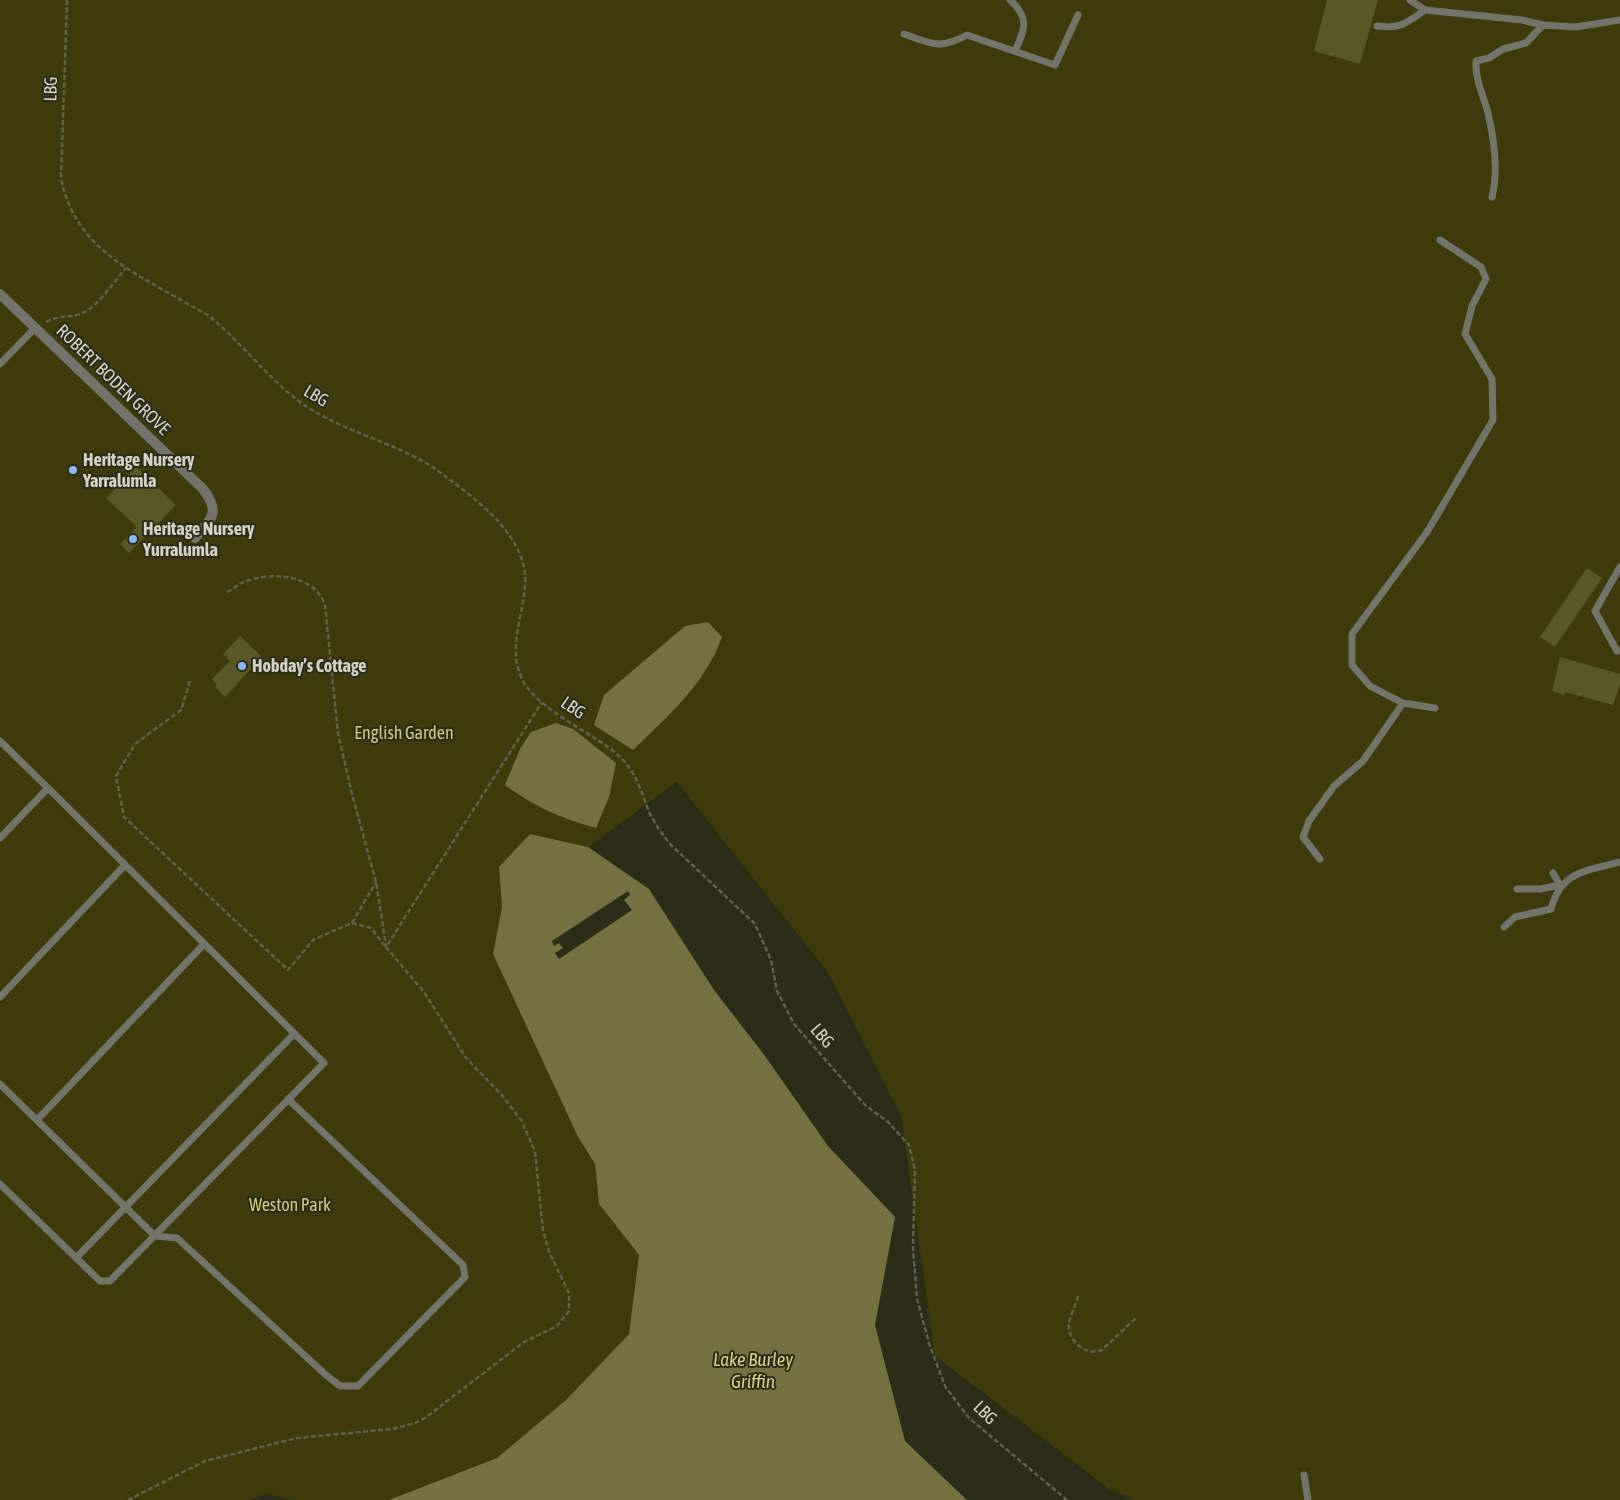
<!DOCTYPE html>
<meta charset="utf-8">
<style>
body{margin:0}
canvas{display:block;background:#2d2c16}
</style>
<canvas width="1620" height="1500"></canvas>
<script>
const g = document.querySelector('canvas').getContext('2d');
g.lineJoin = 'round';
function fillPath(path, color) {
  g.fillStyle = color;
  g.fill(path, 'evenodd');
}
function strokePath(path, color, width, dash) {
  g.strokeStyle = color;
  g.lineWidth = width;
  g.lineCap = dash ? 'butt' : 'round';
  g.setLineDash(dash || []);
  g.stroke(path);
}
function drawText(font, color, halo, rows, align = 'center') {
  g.font = font + ' "Asap Condensed",sans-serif';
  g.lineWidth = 4;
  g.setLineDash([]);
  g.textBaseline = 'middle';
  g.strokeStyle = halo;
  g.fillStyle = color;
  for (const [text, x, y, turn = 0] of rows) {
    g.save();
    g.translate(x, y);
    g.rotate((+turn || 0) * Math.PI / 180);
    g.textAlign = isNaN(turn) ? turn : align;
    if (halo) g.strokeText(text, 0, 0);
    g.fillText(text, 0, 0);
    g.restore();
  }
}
const green = new Path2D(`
 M 0,0 L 1620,0 L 1620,1500 L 1133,1500 L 1108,1488 L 935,1356 L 901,1115 L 827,971 L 677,782 L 588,847 L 530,834 L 499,867 L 502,907 L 493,954 L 578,1137 L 595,1164 L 599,1204 L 639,1255 L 629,1334 L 566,1400 L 497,1458 L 389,1500 L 294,1500 L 267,1494 L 247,1500 L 0,1500 Z`);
const water = new Path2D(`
 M 708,622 L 722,637 C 705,684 669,715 633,750 L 594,725 L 604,695 L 685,626 Z
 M 556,723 L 573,729 L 616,763 L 609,797 L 596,828 C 558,817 537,808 505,785 L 520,749 L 531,732 Z
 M 530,834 L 588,847 L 649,889 L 714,990 L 765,1056 L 828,1146 L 895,1217 L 875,1325 L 905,1441 L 967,1500 L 389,1500 L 497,1458 L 566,1400 L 629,1334 L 639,1255 L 599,1204 L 595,1164 L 578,1137 L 493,954 L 502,907 L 499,867 Z`);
const pier = new Path2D(`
 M 628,891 L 630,895 L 624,900 L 632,910 L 559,959 L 555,953 L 563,948 L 559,943 L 554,946 L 552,941 Z`);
const building = new Path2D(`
 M 1327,0 L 1378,0 L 1360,64 L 1314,51 Z
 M 136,467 L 176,505 L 129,553 L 120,544 L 137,527 L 106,498 Z
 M 1587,568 L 1602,578 L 1555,647 L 1540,637 Z
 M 240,636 L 262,657 L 225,697 L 215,687 L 217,685 L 212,679 L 230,661 L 223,654 Z
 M 1560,657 L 1620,674 L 1620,684 L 1613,705 L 1565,692 L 1564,695 L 1552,691 Z`);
const path = new Path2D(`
 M 67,0 L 61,178 C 74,245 127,269 181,300 C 192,307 205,312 214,320 C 250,351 277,391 319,414 C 358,436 404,446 441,473 C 474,498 520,530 525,574 C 526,589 523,603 520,617 C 516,639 512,658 522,679 C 538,711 593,732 620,757 C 636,772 641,791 649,812 C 655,824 662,834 670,844 L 755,924 L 771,960 L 777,991 L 794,1024 L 865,1105 L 888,1122 L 909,1145 L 915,1170 L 913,1248 L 917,1299 L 929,1343 L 945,1386 L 969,1418 L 1067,1500
 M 46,322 C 57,316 65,317 77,315 C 97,310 113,282 126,268
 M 227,592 C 233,589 238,584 244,582 C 271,571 314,574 325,605 L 338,733 L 352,794 L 376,882 L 386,946
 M 190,681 L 181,710 L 135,744 L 116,776 L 124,817 L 288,970 L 313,940 L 352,923 L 376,882
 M 352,923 L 371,928 L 385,946
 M 1078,1296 C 1076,1305 1071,1314 1069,1323 C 1067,1340 1085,1357 1102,1350 L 1137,1317
 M 128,1500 L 205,1461 L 297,1438 L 392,1429 L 415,1423 L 425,1418 L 524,1342 L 557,1326 L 569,1311 L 569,1293 L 550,1254 L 543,1231 L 535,1151 L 521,1120 L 501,1094 L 466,1058 L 424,992 L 386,947 L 542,702`);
const lane = new Path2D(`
 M 1010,0 C 1030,18 1025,29 1015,51
 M 1410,0 L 1425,10
 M 1377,26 C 1401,29 1406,23 1425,10 L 1522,20 L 1543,25 L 1576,27 L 1620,20
 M 904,34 C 933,44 939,50 967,35 L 1055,65 L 1078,15
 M 1492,197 C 1499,170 1494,139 1488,113 C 1483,94 1475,80 1476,61 L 1489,58 L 1503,49 L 1526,43 L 1543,25
 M 0,364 L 35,328
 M 1617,651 L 1595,611 L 1620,567
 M 1403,703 L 1370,686 L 1352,665 L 1352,634 L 1427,532 L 1493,420 L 1492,379 L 1465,334 L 1472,306 L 1486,279 L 1481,267 L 1440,240
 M 0,741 L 48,788
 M 0,838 L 48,788 L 324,1063 L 110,1281 L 100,1281 L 0,1184
 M 1320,859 L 1303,837 L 1309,821 L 1334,786 L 1363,761 L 1403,703 L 1435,708
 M 1517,889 L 1540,889 L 1560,885 L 1553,873
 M 1504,927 L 1515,917 L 1551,909 C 1561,871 1586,871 1620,862
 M 0,997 L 125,865
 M 0,1084 L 155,1236 L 177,1238 L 326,1375 L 340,1386 L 358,1386 L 465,1277 L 463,1265 L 288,1099
 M 37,1120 L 204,944
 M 76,1258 L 294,1034
 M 1304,1475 L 1308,1500`);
const street = new Path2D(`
 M 0,294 L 203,489 C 221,513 212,518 195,538`);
const markers = [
 [73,470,5,"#88bafc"],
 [133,539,5,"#88bafc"],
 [242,666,5,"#88bafc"]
];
const streetNames = [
 ["LBG",51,89,-88],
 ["ROBERT BODEN GROVE",113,380,44],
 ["LBG",316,396,31],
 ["LBG",573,708,34],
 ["LBG",822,1036,49],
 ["LBG",985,1413,45]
];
const poiNames = [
 ["Heritage Nursery",83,460],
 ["Yarralumla",83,481],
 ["Heritage Nursery",143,529],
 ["Yurralumla",143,550],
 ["Hobday’s Cottage",252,666]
];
const parkNames = [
 ["English Garden",404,733],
 ["Weston Park",290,1205]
];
const waterNames = [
 ["Lake Burley",753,1360],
 ["Griffin",753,1382]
];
fillPath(green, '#3e3a0c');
fillPath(water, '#747041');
fillPath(pier, '#2d2c16');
fillPath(building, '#5a5727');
strokePath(path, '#61604d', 2.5, [5, 2.5]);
strokePath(lane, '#747369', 7);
strokePath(street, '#747369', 10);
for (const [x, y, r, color] of markers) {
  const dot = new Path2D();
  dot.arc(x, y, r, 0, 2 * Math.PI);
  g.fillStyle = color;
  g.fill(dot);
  strokePath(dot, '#2d2c16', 2);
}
drawText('18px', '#d3d2c5', '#2d2c16', streetNames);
drawText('bold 18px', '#d3d2c5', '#2d2c16', poiNames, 'left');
drawText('18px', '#cec97d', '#2d2c16', parkNames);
drawText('italic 19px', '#d6d185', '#2d2c16', waterNames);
</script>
